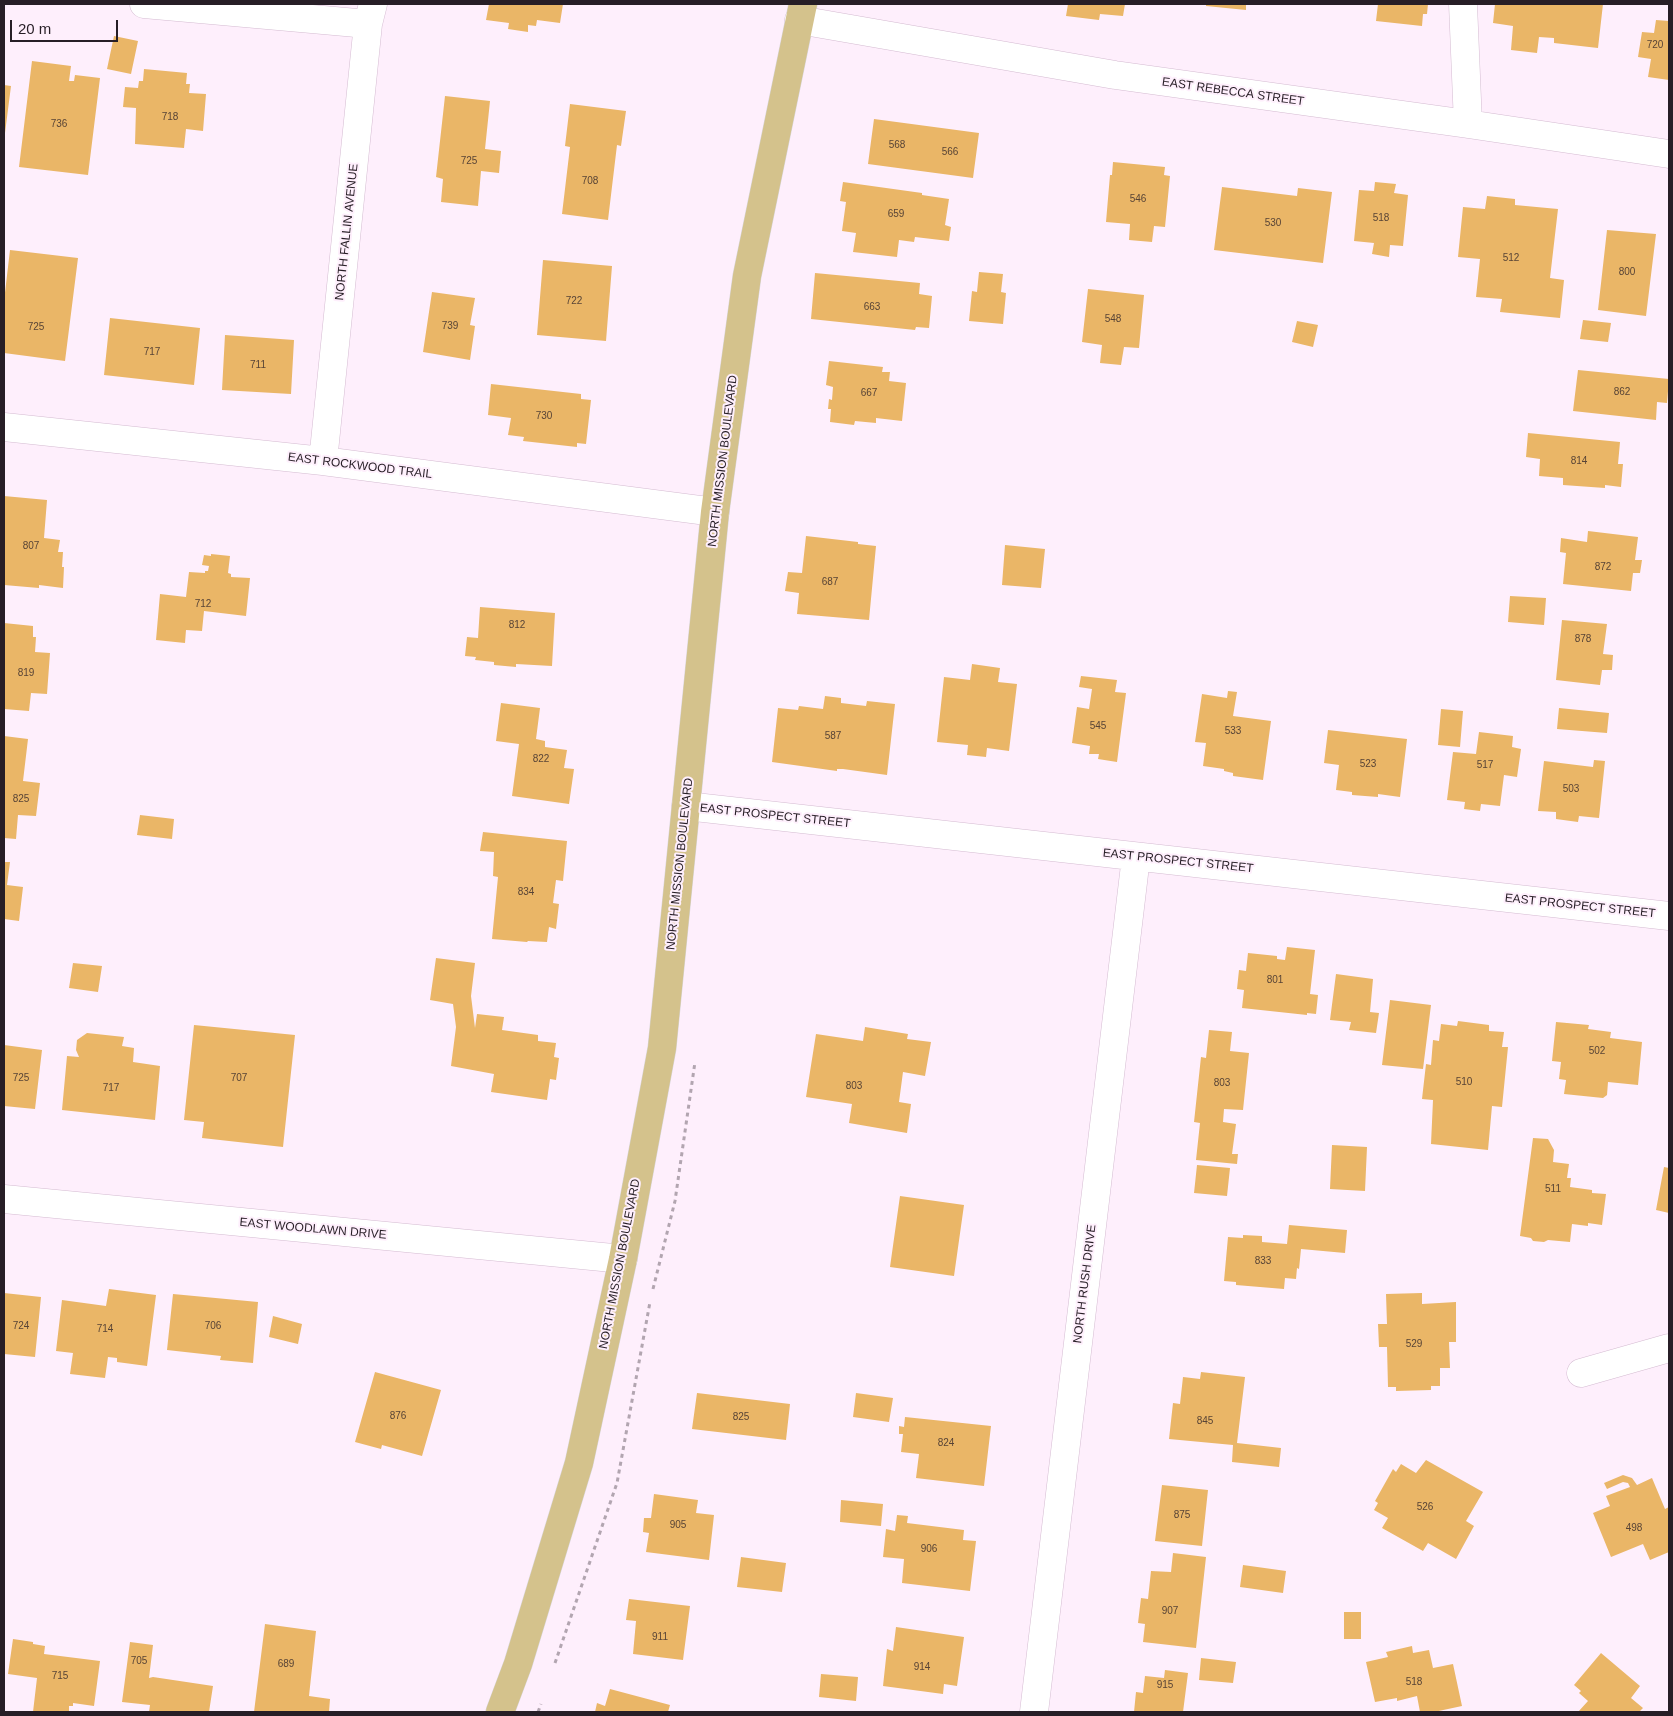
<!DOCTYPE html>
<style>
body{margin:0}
#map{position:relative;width:1673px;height:1716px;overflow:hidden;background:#feeffc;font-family:Helvetica,sans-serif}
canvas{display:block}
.frame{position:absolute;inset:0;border:5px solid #271e26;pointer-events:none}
.scale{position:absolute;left:10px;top:20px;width:108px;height:22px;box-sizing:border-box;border:2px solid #271e26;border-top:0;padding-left:6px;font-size:15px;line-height:18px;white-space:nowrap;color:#271e26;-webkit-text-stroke:4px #feeffc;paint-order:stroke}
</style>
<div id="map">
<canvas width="1673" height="1716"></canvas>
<div class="frame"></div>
<div class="scale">20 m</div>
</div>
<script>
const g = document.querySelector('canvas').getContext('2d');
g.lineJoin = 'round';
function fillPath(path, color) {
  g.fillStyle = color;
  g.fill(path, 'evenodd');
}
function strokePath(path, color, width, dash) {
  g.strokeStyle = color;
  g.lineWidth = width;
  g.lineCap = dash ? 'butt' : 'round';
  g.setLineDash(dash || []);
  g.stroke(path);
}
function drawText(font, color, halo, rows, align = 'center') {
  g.font = font + ' Helvetica,sans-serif';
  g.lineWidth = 4;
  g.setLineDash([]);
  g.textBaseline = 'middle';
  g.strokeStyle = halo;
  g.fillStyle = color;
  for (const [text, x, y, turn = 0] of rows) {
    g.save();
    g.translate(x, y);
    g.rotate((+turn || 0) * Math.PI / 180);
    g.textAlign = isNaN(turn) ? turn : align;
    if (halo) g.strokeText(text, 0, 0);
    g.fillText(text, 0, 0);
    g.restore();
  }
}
const building = new Path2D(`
 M 489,4 L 563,4 L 560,23 L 537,20 L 536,26 L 528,25 L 528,32 L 508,29 L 509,23 L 486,20 Z
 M 1068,4 L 1125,4 L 1123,16 L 1100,14 L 1099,20 L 1066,16 Z
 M 1206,4 L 1246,4 L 1246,10 L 1206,6 Z
 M 1378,4 L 1428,4 L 1427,14 L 1423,14 L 1422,26 L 1376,21 Z
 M 1495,4 L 1603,4 L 1598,48 L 1554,43 L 1554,38 L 1539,37 L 1537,53 L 1511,50 L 1513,26 L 1493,23 Z
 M 1656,20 L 1669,21 L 1669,80 L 1648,77 L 1651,59 L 1638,57 L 1642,32 L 1654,33 Z
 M 114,36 L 138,41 L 131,74 L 107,69 Z
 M 32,61 L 71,66 L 69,81 L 74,81 L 75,75 L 100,78 L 88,175 L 19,167 Z
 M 144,69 L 187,73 L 186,84 L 190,84 L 189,93 L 206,94 L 203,131 L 186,129 L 184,148 L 135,144 L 136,108 L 123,107 L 125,87 L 138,88 L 139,81 L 143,81 Z
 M 4,85 L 11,86 L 5,133 L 4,133 Z
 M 445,96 L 490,101 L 485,149 L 501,151 L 499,173 L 481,171 L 478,206 L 441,202 L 443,179 L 436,177 Z
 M 570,104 L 626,111 L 621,146 L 617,145 L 608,220 L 562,214 L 570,147 L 565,146 Z
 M 874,119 L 979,133 L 973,178 L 868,164 Z
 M 1113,162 L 1165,167 L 1164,175 L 1170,176 L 1165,227 L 1154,226 L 1152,242 L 1129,240 L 1130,224 L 1106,222 L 1110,175 L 1112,175 Z
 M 843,182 L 922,193 L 922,195 L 949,199 L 945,225 L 951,227 L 949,241 L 915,237 L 914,242 L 899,240 L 897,257 L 853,252 L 856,233 L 842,231 L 846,202 L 840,201 Z
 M 1375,182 L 1396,184 L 1394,193 L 1408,195 L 1403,246 L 1390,245 L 1389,257 L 1372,254 L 1374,243 L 1354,241 L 1359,190 L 1374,191 Z
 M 1222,187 L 1297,196 L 1298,188 L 1332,192 L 1323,263 L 1214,250 Z
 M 1487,196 L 1515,199 L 1515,205 L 1558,209 L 1550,278 L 1564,280 L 1560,318 L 1500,312 L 1502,299 L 1476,297 L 1480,259 L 1458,257 L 1463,207 L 1485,209 Z
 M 1607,230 L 1656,234 L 1646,316 L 1598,310 Z
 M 10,250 L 78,258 L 65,361 L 4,353 L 4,301 Z
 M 543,260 L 612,266 L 606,341 L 537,335 Z
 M 979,272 L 1003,274 L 1001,292 L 1006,293 L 1003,324 L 969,321 L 972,291 L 977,292 Z
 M 815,273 L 920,283 L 919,294 L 932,296 L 929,328 L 916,327 L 915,330 L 811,319 Z
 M 1088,289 L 1144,295 L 1139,348 L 1124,347 L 1121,365 L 1100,363 L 1102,345 L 1082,342 Z
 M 432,292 L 475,298 L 470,325 L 475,326 L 470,360 L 423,352 Z
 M 110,318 L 200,328 L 194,385 L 104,375 Z
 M 1583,320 L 1611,323 L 1608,342 L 1580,339 Z
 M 1297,321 L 1318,325 L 1313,347 L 1292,342 Z
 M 225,335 L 294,340 L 291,394 L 222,390 Z
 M 829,361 L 883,367 L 882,372 L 890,372 L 889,381 L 906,383 L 902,421 L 876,418 L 876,423 L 855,421 L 854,425 L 830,422 L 831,409 L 828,409 L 829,399 L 832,400 L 833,387 L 826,385 Z
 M 1578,370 L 1669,379 L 1667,403 L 1657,402 L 1656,420 L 1573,411 Z
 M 491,384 L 581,394 L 581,399 L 591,400 L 586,444 L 577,443 L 577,447 L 523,441 L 524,437 L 508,435 L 511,418 L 488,415 Z
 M 1528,433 L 1620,442 L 1618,464 L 1623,464 L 1621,487 L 1605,485 L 1605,488 L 1563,485 L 1563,478 L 1539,476 L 1540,459 L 1526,457 Z
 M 4,496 L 47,500 L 44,538 L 60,540 L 58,552 L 63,552 L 62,567 L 64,567 L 63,588 L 39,585 L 39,588 L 4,585 Z
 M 1588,531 L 1638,537 L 1635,560 L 1642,560 L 1640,573 L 1633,573 L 1631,591 L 1563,584 L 1566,553 L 1560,552 L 1561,538 L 1587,542 Z
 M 806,536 L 858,542 L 858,544 L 876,546 L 869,620 L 797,614 L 799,593 L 785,591 L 788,572 L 802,573 Z
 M 1005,545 L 1045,549 L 1041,588 L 1002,585 Z
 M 211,554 L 230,556 L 228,573 L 231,574 L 231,577 L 250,578 L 246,616 L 204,611 L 202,631 L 186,630 L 185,643 L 156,640 L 160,594 L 186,597 L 189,572 L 205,573 L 205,571 L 208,571 L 209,566 L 202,565 L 204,555 L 211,556 Z
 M 1510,596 L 1546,598 L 1544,625 L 1508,622 Z
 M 480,607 L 555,613 L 552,666 L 516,664 L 516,667 L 494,665 L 494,662 L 475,660 L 476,657 L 465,656 L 467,637 L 478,638 Z
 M 1562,620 L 1607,624 L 1603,654 L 1613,655 L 1612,670 L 1602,670 L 1600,685 L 1556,680 Z
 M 4,623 L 33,626 L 33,637 L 36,637 L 35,652 L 50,653 L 47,694 L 31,693 L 29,711 L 4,709 Z
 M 972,664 L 1000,668 L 998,682 L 1017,684 L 1009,751 L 987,748 L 986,757 L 967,755 L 968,745 L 937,742 L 944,677 L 970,680 Z
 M 1081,676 L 1117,680 L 1115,692 L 1126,693 L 1117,762 L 1098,759 L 1099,754 L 1089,754 L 1090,746 L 1072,743 L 1077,707 L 1089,709 L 1092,689 L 1079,687 Z
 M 1228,691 L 1237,692 L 1233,716 L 1271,721 L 1263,780 L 1233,776 L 1233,773 L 1224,771 L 1224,769 L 1203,766 L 1206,743 L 1195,742 L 1202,694 L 1227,698 Z
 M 825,696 L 841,698 L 841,703 L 866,706 L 867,701 L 895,704 L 887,775 L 843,769 L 837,769 L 837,771 L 772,762 L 778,708 L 798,710 L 799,706 L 823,709 Z
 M 501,703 L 540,708 L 536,739 L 545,741 L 545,747 L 567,750 L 564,768 L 574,769 L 569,804 L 512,796 L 519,744 L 496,741 Z
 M 1559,708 L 1609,713 L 1607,733 L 1557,729 Z
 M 1441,709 L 1463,711 L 1460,747 L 1438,745 Z
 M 1328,730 L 1407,739 L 1400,797 L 1378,794 L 1378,797 L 1352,795 L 1352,792 L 1336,790 L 1339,765 L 1324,763 Z
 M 1479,732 L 1513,736 L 1512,747 L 1521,749 L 1517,777 L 1504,775 L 1500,806 L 1481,804 L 1480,811 L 1464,809 L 1465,802 L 1447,800 L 1453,752 L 1476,754 Z
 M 4,736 L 28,739 L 23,781 L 40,783 L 36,816 L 18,815 L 16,839 L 4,838 Z
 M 1594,760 L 1605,761 L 1599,818 L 1579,816 L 1578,822 L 1556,819 L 1556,812 L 1538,811 L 1544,761 L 1593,767 Z
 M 140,815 L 174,819 L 172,839 L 137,835 Z
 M 483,832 L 567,841 L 563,881 L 556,880 L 553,903 L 559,904 L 556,929 L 549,927 L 547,942 L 528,941 L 527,942 L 492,939 L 498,877 L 493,876 L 494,852 L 480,851 Z
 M 4,862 L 10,862 L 7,885 L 23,887 L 19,921 L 4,919 Z
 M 1287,947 L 1315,950 L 1310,994 L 1318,995 L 1316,1014 L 1307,1013 L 1307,1015 L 1242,1008 L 1244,990 L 1237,989 L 1239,970 L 1246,971 L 1248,953 L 1277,956 L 1277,959 L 1285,960 Z
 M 436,958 L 475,963 L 471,996 L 475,1028 L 477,1014 L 504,1017 L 502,1030 L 538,1035 L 538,1041 L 556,1043 L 554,1057 L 559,1058 L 556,1080 L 550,1079 L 547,1100 L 491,1092 L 494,1074 L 451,1066 L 456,1027 L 453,1004 L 430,1000 Z
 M 73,963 L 102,966 L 98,992 L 69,988 Z
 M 1336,974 L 1373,979 L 1370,1012 L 1379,1013 L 1376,1033 L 1349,1030 L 1351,1022 L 1330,1020 Z
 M 1390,1000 L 1431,1005 L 1423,1069 L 1382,1065 Z
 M 1458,1021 L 1489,1025 L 1489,1031 L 1504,1032 L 1502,1047 L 1508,1047 L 1502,1107 L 1492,1106 L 1488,1150 L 1431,1144 L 1433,1100 L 1422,1099 L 1426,1064 L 1431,1065 L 1433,1040 L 1439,1041 L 1441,1024 L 1457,1026 Z
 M 1556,1022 L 1589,1025 L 1588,1029 L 1611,1032 L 1610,1038 L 1642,1042 L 1638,1085 L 1608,1082 L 1607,1095 L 1603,1098 L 1564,1094 L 1566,1080 L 1559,1079 L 1561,1062 L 1552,1061 Z
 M 194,1025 L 295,1035 L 283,1147 L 202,1138 L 204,1122 L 184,1120 Z
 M 865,1027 L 908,1034 L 907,1039 L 931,1042 L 925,1076 L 903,1072 L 899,1102 L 911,1104 L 907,1133 L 849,1123 L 852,1104 L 806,1097 L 816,1034 L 863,1041 Z
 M 1209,1030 L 1232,1032 L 1230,1051 L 1249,1053 L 1243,1110 L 1224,1109 L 1223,1122 L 1236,1124 L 1232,1154 L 1238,1154 L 1237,1164 L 1196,1160 L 1200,1123 L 1194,1122 L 1201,1057 L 1206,1058 Z
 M 87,1033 L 124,1037 L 122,1046 L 134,1048 L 133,1062 L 160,1066 L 155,1120 L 62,1110 L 67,1056 L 79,1057 L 76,1050 L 77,1040 Z
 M 4,1045 L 42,1050 L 35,1109 L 4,1106 Z
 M 1533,1138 L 1548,1139 L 1554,1150 L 1553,1162 L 1569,1164 L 1567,1178 L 1571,1178 L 1570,1187 L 1592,1190 L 1592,1193 L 1606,1194 L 1602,1225 L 1588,1223 L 1588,1226 L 1572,1224 L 1570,1242 L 1548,1240 L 1544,1242 L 1533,1241 L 1531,1238 L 1520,1236 Z
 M 1332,1145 L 1367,1147 L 1365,1191 L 1330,1189 Z
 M 1197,1165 L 1230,1168 L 1227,1196 L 1194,1193 Z
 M 1664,1167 L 1669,1168 L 1669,1213 L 1656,1210 Z
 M 900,1196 L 964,1205 L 954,1276 L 890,1267 Z
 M 1289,1225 L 1347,1230 L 1345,1253 L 1301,1249 L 1299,1269 L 1297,1268 L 1296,1279 L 1285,1278 L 1284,1289 L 1236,1285 L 1236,1282 L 1224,1281 L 1228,1237 L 1243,1238 L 1243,1235 L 1262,1236 L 1262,1242 L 1287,1244 Z
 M 109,1289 L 156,1295 L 147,1366 L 117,1362 L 117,1358 L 108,1357 L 105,1378 L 70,1374 L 73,1353 L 56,1351 L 62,1300 L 106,1306 Z
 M 4,1293 L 41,1297 L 35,1357 L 4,1354 Z
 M 1422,1293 L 1422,1304 L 1456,1302 L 1456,1342 L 1449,1342 L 1450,1368 L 1440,1368 L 1440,1386 L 1431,1386 L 1431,1390 L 1396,1391 L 1396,1387 L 1388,1387 L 1387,1347 L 1379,1347 L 1378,1324 L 1387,1324 L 1386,1294 Z
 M 173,1294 L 258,1302 L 253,1363 L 220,1360 L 221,1356 L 167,1350 Z
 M 273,1316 L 302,1324 L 298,1344 L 269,1337 Z
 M 375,1372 L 441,1390 L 422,1456 L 382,1445 L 381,1449 L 355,1442 Z
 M 1201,1372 L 1245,1377 L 1237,1443 L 1281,1448 L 1279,1467 L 1232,1462 L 1233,1445 L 1169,1439 L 1173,1403 L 1180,1404 L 1183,1377 L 1200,1379 Z
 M 697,1393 L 790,1404 L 786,1440 L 692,1429 Z
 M 856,1393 L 893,1398 L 889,1422 L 853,1417 Z
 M 905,1417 L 991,1426 L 984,1486 L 916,1478 L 919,1454 L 901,1452 L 903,1434 L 899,1434 L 899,1426 L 904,1427 Z
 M 1426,1460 L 1483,1492 L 1466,1521 L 1474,1526 L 1456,1559 L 1428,1543 L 1423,1551 L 1382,1528 L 1388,1518 L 1374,1510 L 1378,1503 L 1375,1501 L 1393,1469 L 1396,1472 L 1401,1464 L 1416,1473 Z
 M 1623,1475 L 1632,1478 L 1637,1485 L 1652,1478 L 1665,1509 L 1669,1507 L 1669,1552 L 1650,1560 L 1643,1544 L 1611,1557 L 1593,1513 L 1610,1506 L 1606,1496 L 1630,1487 L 1628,1483 L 1623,1482 L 1607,1489 L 1604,1483 Z
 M 1162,1485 L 1208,1490 L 1202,1546 L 1155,1541 Z
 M 654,1494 L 698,1500 L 696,1513 L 714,1515 L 709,1560 L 646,1552 L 649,1533 L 643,1532 L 644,1518 L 651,1518 Z
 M 841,1500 L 883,1504 L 881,1526 L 840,1522 Z
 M 897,1515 L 908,1516 L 907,1523 L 964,1530 L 963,1540 L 976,1541 L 970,1591 L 902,1583 L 904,1559 L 883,1557 L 886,1529 L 895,1531 Z
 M 1173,1553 L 1206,1557 L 1196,1648 L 1143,1642 L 1145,1624 L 1138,1623 L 1141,1598 L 1148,1599 L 1151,1571 L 1171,1572 Z
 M 741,1557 L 786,1563 L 782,1592 L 737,1587 Z
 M 1243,1565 L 1286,1571 L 1283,1593 L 1240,1587 Z
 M 629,1599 L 690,1606 L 683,1660 L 633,1654 L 636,1621 L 626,1620 Z
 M 1344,1612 L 1361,1612 L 1361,1639 L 1344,1639 Z
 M 265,1624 L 316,1631 L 309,1696 L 330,1699 L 329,1712 L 254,1712 Z
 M 896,1627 L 964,1637 L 957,1686 L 944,1684 L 943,1694 L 883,1686 L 887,1649 L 893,1651 Z
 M 13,1639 L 33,1642 L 33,1644 L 45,1646 L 44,1654 L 100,1661 L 94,1706 L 73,1703 L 73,1706 L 69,1706 L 69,1712 L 33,1712 L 37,1678 L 8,1674 Z
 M 130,1642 L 153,1645 L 149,1678 L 153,1677 L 213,1686 L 209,1712 L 149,1712 L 150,1705 L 122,1702 Z
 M 1412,1646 L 1413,1653 L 1429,1650 L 1433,1668 L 1453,1664 L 1462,1706 L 1434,1712 L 1420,1712 L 1417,1696 L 1397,1701 L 1397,1698 L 1375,1702 L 1366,1662 L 1388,1657 L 1386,1652 Z
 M 1601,1653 L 1640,1686 L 1631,1698 L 1643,1708 L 1639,1712 L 1578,1712 L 1588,1701 L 1579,1693 L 1581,1691 L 1574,1685 Z
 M 1201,1658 L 1236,1662 L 1233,1683 L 1199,1680 Z
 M 1165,1670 L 1188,1673 L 1183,1712 L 1134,1712 L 1136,1692 L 1143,1693 L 1145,1676 L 1164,1678 Z
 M 821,1674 L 858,1677 L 856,1701 L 819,1697 Z
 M 610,1689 L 670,1705 L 668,1712 L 595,1712 L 597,1703 L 605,1706 Z`);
const path = new Path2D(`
 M 653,1289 L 675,1201 L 695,1062
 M 555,1663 L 617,1483 L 650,1302
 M 538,1712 L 541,1704`);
const minor = new Path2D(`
 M 144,4 L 368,24
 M 1463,4 L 1468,124
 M 799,20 L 1115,75 L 1468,124 L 1669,154
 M 4,427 L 323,461 L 715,512
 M 323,461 L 368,24 L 373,4
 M 686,806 L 1669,916
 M 4,1199 L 623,1259
 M 1581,1373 L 1669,1348
 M 1034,1712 L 1136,857`);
const major = new Path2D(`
 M 500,1712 L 518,1664 L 579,1463 L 623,1259 L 662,1048 L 715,512 L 747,276 L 803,4`);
const numberNames = [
 ["720",1655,45],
 ["718",170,117],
 ["736",59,124],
 ["568",897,145],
 ["566",950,152],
 ["725",469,161],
 ["708",590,181],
 ["546",1138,199],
 ["659",896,214],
 ["518",1381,218],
 ["530",1273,223],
 ["512",1511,258],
 ["800",1627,272],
 ["722",574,301],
 ["663",872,307],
 ["548",1113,319],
 ["739",450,326],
 ["725",36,327],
 ["717",152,352],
 ["711",258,365],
 ["862",1622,392],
 ["667",869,393],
 ["730",544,416],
 ["814",1579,461],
 ["807",31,546],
 ["872",1603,567],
 ["687",830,582],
 ["712",203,604],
 ["812",517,625],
 ["878",1583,639],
 ["819",26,673],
 ["545",1098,726],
 ["533",1233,731],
 ["587",833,736],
 ["822",541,759],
 ["523",1368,764],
 ["517",1485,765],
 ["503",1571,789],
 ["825",21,799],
 ["834",526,892],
 ["801",1275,980],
 ["502",1597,1051],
 ["725",21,1078],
 ["707",239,1078],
 ["510",1464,1082],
 ["803",1222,1083],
 ["803",854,1086],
 ["717",111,1088],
 ["511",1553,1189],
 ["833",1263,1261],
 ["724",21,1326],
 ["706",213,1326],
 ["714",105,1329],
 ["529",1414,1344],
 ["876",398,1416],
 ["825",741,1417],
 ["845",1205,1421],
 ["824",946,1443],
 ["526",1425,1507],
 ["875",1182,1515],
 ["905",678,1525],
 ["498",1634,1528],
 ["906",929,1549],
 ["907",1170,1611],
 ["911",660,1637],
 ["705",139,1661],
 ["689",286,1664],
 ["914",922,1667],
 ["715",60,1676],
 ["518",1414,1682],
 ["915",1165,1685]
];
const streetNames = [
 ["EAST REBECCA STREET",1233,92,8],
 ["NORTH FALLIN AVENUE",347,232,-84],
 ["NORTH MISSION BOULEVARD",723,461,-83],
 ["EAST ROCKWOOD TRAIL",360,466,7],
 ["EAST PROSPECT STREET",775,816,6],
 ["EAST PROSPECT STREET",1178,861,6],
 ["NORTH MISSION BOULEVARD",680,864,-84],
 ["EAST PROSPECT STREET",1580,906,6],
 ["EAST WOODLAWN DRIVE",313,1229,5],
 ["NORTH MISSION BOULEVARD",620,1264,-79],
 ["NORTH RUSH DRIVE",1085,1284,-83]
];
fillPath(building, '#eab667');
strokePath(minor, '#d4bbd1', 29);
strokePath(major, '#d8d6d8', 29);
strokePath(path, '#b2a5b0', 3, [4, 4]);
strokePath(minor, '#fff', 28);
strokePath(major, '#d4c28c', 28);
drawText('10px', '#584436', null, numberNames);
drawText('12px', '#271e26', '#feeffc', streetNames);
</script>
